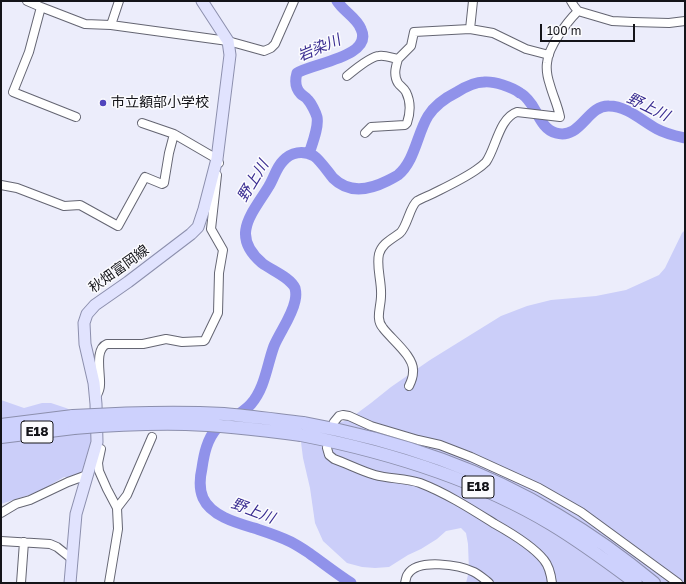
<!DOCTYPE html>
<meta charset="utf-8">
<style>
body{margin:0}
#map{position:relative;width:686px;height:584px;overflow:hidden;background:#ecedfb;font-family:"Golos Text",sans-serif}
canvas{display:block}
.frame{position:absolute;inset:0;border:2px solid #141419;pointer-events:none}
.scale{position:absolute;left:540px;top:24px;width:95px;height:18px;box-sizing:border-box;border:2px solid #141419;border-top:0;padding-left:5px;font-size:12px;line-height:14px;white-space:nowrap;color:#141419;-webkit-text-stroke:3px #fbfbfe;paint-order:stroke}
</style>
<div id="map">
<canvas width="686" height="584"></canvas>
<div class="frame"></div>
<div class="scale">100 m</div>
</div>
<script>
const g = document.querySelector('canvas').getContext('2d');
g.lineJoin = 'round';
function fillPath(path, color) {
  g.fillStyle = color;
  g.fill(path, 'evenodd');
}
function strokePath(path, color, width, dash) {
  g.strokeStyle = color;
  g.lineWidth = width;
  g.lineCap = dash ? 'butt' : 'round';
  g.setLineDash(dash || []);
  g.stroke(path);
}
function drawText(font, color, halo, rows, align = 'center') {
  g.font = font + ' "Golos Text","Noto Sans JP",sans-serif';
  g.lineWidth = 3;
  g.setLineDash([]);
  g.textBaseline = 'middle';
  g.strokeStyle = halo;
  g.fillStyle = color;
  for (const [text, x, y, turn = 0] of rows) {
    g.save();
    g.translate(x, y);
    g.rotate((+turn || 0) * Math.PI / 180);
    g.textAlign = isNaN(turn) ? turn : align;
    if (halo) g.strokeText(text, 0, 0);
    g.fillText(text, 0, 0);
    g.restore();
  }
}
const green = new Path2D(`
 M 685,230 L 685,583 L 466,583 L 469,571 L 468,544 L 466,533 L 461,528 L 446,531 L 437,539 L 421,549 L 408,555 L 389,567 L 375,568 L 362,567 L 347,563 L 323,541 L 315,523 L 310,488 L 303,458 L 301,442 L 311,428 L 334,424 L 348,420 L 371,403 L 391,387 L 430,360 L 501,316 L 527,306 L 551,300 L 596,296 L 626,290 L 659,275 L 665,268 L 682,233 Z
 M 1,400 L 24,408 L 42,403 L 51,403 L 66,408 L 77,413 L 96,435 L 97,455 L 79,477 L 64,477 L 38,492 L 1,504 Z`);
const river = new Path2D(`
 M 309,154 C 312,144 319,127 317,117 C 316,113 311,103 308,100 C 306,97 303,96 301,94 C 295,88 295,80 297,73 C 312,63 374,57 361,29 C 357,18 343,11 337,1
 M 351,583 C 337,574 323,563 309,553 C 303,549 297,545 291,542 C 279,536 266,532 254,528 C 237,523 211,516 203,498 C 199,489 200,477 202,468 C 204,454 207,439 217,428 C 227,422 243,413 251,404 C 265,388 267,365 274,346 C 280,332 292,316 295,301 C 296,297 296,292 295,288 C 290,277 271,270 262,263 C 229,235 253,213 269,186 C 274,178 276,168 283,161 C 291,152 303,150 314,156 C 320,160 328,172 333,178 C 349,194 369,190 387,181 C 391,179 395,177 398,175 C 415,161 417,134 428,116 C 435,105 447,97 457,92 C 465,87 475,82 484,82 C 494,81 512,87 520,93 C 525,95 529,101 532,105 C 538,114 543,130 556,133 C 581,140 587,105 609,106 C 627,106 642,121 657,129 C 666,134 676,136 685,138`);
const minor = new Path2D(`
 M 27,1 L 41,7 L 85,24 L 111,25 L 228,41 L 264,51 L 271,48 L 275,44 L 294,1
 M 571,1 L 574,6 L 578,11 L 612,21 L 633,22 L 669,23 L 685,21
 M 41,7 L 29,52 L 13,92 L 76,117
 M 111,25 L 119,1
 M 470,29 L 493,33 L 526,49 L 549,55
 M 347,76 C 353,71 371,56 379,56 C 385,55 392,58 398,59 L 411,46 L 414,32 L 470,29 L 473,1
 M 142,123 L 174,134 L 217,159 L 219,163
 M 365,133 L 371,127 L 405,125 L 407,123 C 410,114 411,102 406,92 C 404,88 400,86 398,83 C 393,75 396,66 398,59
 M 1,185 L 17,188 L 64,206 L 80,205 L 118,226 L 145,177 L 162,184 L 164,183 L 169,153 L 174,134
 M 409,386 C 411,382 413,377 413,372 C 415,357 391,339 383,328 C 375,319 381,307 381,296 C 382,282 376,267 379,254 C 382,243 392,239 400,233 C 407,227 410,206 417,201 C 422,198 428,196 434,193 C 448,186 463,179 476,170 C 479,168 483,165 486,162 C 496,148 499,118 517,112 L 560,117 C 558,106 553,96 550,85 C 548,79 546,70 547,63 C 548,47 567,22 578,11
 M 96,397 C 98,393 100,390 100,385 C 101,374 94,349 107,344 L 143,344 L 166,339 L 182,342 L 204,341 L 205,340 L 218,313 L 219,273 L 223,250 L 211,229 L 217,175
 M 334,422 L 339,416 L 343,415 L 349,416 L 371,426 L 418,440 L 440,445 L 471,457 L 539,488 L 581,512 L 678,583
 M 96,448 L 101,449 L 98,463 L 99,471 L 107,489 L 117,508 L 118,529 L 109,583
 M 327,448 L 329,455 L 334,459 C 348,464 361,471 375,475 C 389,479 406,478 420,483 C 446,493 471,509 495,524 C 511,533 533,546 544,560 C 549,566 551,575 552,583
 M 117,508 L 127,495 L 152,437
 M 1,513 L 16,504 L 30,500 L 68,482 L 87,475
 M 1,541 L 50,544 L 57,547 L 72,559
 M 21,583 L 24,542
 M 405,583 C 406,580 406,576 408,574 C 418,558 460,565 474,572 C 480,575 484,579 489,583`);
const major = new Path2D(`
 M 70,583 L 76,514 L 97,442 L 96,404 L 94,383 L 85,344 L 84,323 L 87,314 L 95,305 L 128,282 L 191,234 L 198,227 L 204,209 L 217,159 L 230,55 L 228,41 L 202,1`);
const highway = new Path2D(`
 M 303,423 C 392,439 481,468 558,515 C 592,535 624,558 654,583
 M 1,425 L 73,416
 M 301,435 C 388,452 474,478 551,524 C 581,542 608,562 636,583
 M 1,437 L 74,428`);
const highwayBridge = new Path2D(`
 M 73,416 C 123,413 173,411 224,414 C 250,416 277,420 303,423
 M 74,428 C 111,425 148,423 186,424 C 225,425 263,430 301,435`);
const markers = [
 [103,103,4,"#5145bd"]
];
const shields = [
 [37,432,32],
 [478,487,32]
];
const shieldNames = [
 ["E18",37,432],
 ["E18",478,487]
];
const poiNames = [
 ["市立額部小学校",111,103]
];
const streetNames = [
 ["秋畑富岡線",119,269,-36]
];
const waterNames = [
 ["岩染川",319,48,-23],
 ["野上川",648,107,26],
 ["野上川",253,181,-59],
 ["野上川",253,511,21]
];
fillPath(green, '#cbcef9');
strokePath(river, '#9092ea', 11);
strokePath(minor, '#646572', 10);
strokePath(major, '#8c8fad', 13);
strokePath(highway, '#8c8fad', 14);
strokePath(minor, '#fff', 8);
strokePath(major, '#e1e3fe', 11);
strokePath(highway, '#cdd1fd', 12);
strokePath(highwayBridge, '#8c8fad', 14, []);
strokePath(highwayBridge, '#cdd1fd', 12);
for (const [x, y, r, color] of markers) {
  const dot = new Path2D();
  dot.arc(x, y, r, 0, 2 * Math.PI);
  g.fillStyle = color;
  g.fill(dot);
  strokePath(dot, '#fbfbfe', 1.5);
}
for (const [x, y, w] of shields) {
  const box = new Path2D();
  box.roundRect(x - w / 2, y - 11, w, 22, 3);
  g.fillStyle = '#fbfbfe';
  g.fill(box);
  strokePath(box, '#141419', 1);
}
drawText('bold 13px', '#141419', null, shieldNames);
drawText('14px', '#141419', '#fbfbfe', poiNames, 'left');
drawText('14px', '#141419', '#fbfbfe', streetNames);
drawText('italic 15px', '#382b90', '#fbfbfe', waterNames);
</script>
